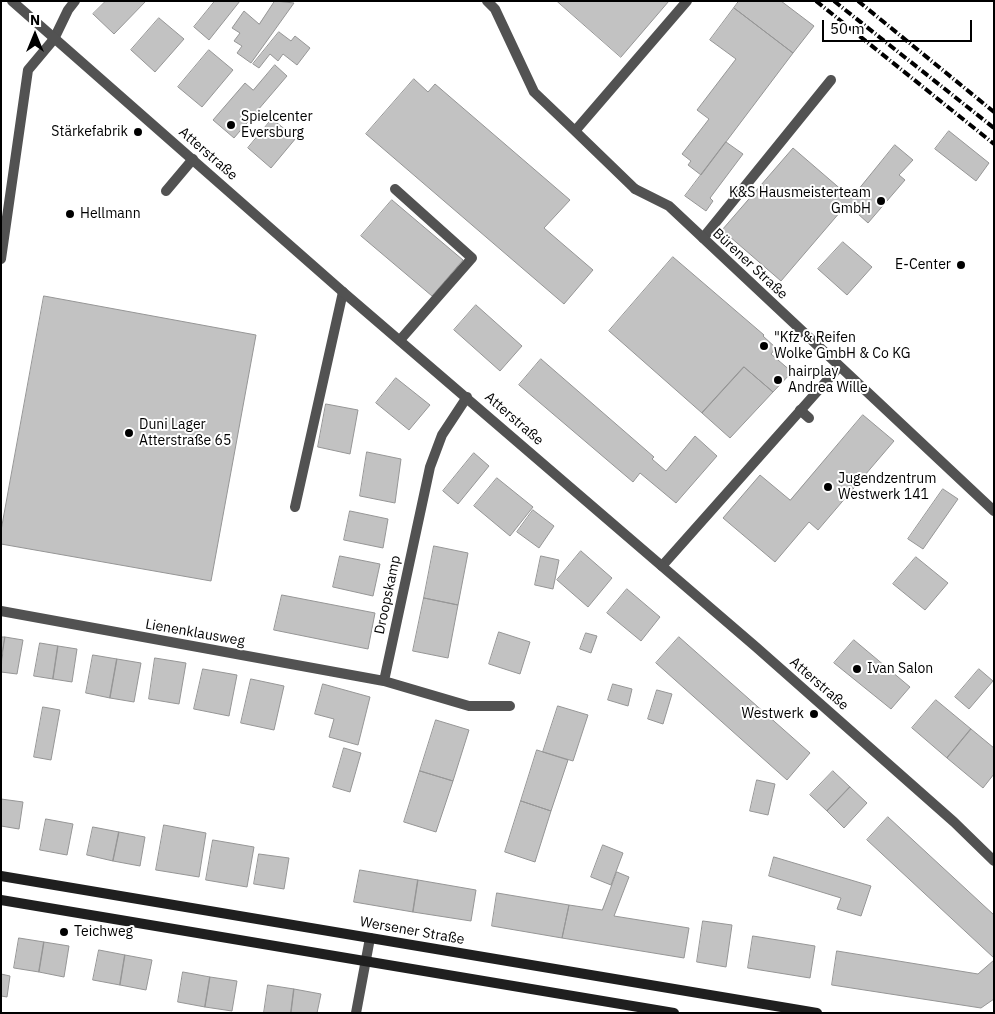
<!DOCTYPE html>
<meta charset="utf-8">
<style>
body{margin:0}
#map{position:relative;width:995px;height:1014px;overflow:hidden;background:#fff;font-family:"IBM Plex Sans",sans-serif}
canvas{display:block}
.frame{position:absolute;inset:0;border:2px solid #000;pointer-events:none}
.north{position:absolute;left:10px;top:10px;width:50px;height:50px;-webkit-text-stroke:4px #fff;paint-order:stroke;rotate:0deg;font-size:14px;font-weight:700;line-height:20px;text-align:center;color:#000}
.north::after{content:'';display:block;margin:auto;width:18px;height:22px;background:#000;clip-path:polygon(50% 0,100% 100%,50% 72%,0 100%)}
.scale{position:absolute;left:822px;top:20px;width:150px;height:22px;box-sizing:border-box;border:2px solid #000;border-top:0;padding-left:6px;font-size:15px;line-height:18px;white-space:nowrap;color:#000;-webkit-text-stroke:4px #fff;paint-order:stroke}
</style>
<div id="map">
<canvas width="995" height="1014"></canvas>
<div class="frame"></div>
<div class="north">N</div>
<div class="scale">50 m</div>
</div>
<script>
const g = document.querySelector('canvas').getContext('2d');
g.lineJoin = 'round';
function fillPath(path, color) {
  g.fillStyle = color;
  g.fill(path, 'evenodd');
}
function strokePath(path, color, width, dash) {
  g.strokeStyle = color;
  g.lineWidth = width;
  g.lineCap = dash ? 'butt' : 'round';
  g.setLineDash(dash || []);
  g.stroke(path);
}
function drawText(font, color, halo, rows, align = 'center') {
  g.font = font + ' "IBM Plex Sans",sans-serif';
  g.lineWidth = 4;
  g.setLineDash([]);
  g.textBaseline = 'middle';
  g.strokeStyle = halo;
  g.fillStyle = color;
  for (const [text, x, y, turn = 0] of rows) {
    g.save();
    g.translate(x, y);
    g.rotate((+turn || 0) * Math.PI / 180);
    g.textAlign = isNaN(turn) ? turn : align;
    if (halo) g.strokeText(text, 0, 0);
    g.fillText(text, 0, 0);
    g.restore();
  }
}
const building = new Path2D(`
 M 106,1 L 146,1 L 114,34 L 93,14 Z
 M 215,1 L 240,1 L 209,40 L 194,27 Z
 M 275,1 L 294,3 L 251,63 L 237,53 L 242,46 L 234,41 L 240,33 L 232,28 L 244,11 L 259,24 Z
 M 557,1 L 669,1 L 621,57 Z
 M 739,1 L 781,1 L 814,26 L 793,53 L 734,8 Z
 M 734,8 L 793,53 L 701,175 L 688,165 L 691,161 L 682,154 L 709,119 L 697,110 L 736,59 L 710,40 Z
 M 159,18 L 184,39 L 155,72 L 131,50 Z
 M 279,32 L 291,41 L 295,36 L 310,48 L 297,65 L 283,54 L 278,61 L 270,54 L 259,68 L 253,64 Z
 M 209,50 L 233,70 L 202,107 L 178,87 Z
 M 275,65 L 287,76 L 234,138 L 213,120 L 245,83 L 253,90 Z
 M 414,79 L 428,92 L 435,84 L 570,200 L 544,228 L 593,270 L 564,304 L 366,134 Z
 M 272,119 L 296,138 L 271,168 L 248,148 Z
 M 949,131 L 989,163 L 976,181 L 935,149 Z
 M 726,142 L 743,154 L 710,198 L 713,201 L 706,211 L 685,196 Z
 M 895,145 L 913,160 L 899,175 L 905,180 L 868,223 L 847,204 L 781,281 L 722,230 L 793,148 L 851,198 Z
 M 392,200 L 463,260 L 432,296 L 361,236 Z
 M 843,242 L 872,267 L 847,295 L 818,269 Z
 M 673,257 L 764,335 L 763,336 L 776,348 L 771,354 L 792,372 L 773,392 L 744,367 L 702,413 L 609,331 Z
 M 44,296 L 256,335 L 211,581 L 1,544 L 1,531 Z
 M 476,305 L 522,346 L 500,371 L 454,330 Z
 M 541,359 L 654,457 L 652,459 L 666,471 L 695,436 L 717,456 L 676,503 L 640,473 L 633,482 L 519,385 Z
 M 744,367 L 773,392 L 730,438 L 702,413 Z
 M 396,378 L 430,405 L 409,430 L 376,403 Z
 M 326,404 L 358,410 L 350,454 L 318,447 Z
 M 863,415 L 894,441 L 818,530 L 809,522 L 775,562 L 723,518 L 760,475 L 790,500 Z
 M 367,452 L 401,459 L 395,503 L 360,496 Z
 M 474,453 L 489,466 L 458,504 L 443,491 Z
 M 497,478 L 533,507 L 510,536 L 474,506 Z
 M 943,489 L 958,499 L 923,549 L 908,539 Z
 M 533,510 L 554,526 L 539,548 L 517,532 Z
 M 350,511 L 388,519 L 383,548 L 344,540 Z
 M 434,546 L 468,553 L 458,605 L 424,598 Z
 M 581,551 L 612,578 L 588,607 L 557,580 Z
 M 340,556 L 380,564 L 373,596 L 333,587 Z
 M 541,556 L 559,560 L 553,589 L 535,585 Z
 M 916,557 L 948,583 L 925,610 L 893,584 Z
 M 627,589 L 660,617 L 641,641 L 607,613 Z
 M 282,595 L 375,613 L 368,649 L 274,630 Z
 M 424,598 L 458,605 L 448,658 L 413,651 Z
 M 499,632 L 530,642 L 520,674 L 489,664 Z
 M 586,633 L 597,636 L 591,653 L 580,649 Z
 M 1,637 L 5,637 L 1,659 Z
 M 5,637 L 23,640 L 17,674 L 1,672 Z
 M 679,637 L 810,753 L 787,780 L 656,663 Z
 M 854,640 L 910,687 L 891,709 L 834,663 Z
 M 40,643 L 58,646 L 53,679 L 34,676 Z
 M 58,646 L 77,649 L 72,682 L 53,679 Z
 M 93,655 L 117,659 L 110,698 L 86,693 Z
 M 155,658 L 186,663 L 179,704 L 149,699 Z
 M 117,659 L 141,663 L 134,702 L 110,698 Z
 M 203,669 L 237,675 L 229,716 L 194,709 Z
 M 979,669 L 993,681 L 969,709 L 955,697 Z
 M 251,679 L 284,686 L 274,730 L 241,723 Z
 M 323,684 L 370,697 L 358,745 L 329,737 L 334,719 L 315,714 Z
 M 613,684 L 632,689 L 628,706 L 608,700 Z
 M 657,690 L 672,694 L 663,724 L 648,719 Z
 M 936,700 L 971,729 L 947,758 L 912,728 Z
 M 558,706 L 588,715 L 573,761 L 543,752 Z
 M 43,707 L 60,710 L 51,760 L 34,757 Z
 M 436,720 L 469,730 L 453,781 L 420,771 Z
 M 971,729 L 994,748 L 994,774 L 983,788 L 947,758 Z
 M 344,748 L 361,753 L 350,792 L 333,787 Z
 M 537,750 L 568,760 L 551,811 L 521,801 Z
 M 420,771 L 453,781 L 436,832 L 404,822 Z
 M 833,771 L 850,787 L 827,811 L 810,795 Z
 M 757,780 L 775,784 L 768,815 L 750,811 Z
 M 850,787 L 867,803 L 844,828 L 827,811 Z
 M 1,799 L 23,802 L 19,829 L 1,826 Z
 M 521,801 L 551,811 L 535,862 L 505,852 Z
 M 888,817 L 994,915 L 994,958 L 867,840 Z
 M 46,819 L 73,824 L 67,855 L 40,850 Z
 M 164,825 L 206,833 L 199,877 L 156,870 Z
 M 93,827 L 119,832 L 113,861 L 87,855 Z
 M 119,832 L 145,837 L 140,866 L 113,861 Z
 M 213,840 L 254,847 L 247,887 L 206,880 Z
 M 603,845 L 623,853 L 611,885 L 591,877 Z
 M 259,854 L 289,858 L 284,889 L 254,884 Z
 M 774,857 L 871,886 L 861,916 L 837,909 L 841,898 L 769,876 Z
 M 360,870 L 418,880 L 413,912 L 354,902 Z
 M 617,872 L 629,877 L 614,916 L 689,928 L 684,958 L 562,938 L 569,905 L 602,910 Z
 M 418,880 L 476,890 L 471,921 L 413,912 Z
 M 497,893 L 569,905 L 562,938 L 492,926 Z
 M 703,921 L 732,925 L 726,967 L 697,962 Z
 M 753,936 L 815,946 L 810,978 L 748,968 Z
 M 19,938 L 44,942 L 39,972 L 14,968 Z
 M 44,942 L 69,946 L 64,977 L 39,972 Z
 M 99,950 L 125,955 L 120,985 L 93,980 Z
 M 837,951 L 978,974 L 994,960 L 994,999 L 981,1008 L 832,985 Z
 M 125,955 L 152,960 L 146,990 L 120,985 Z
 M 183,972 L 210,977 L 205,1007 L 178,1002 Z
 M 1,974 L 10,976 L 7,997 L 1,996 Z
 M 210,977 L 237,981 L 232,1011 L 205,1007 Z
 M 268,985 L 294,989 L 291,1013 L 264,1013 Z
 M 294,989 L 321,994 L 317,1013 L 291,1013 Z`);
const service = new Path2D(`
 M 487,1 L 495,9 L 534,92 L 575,131 L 687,1
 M 575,131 L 635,189
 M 395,189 L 472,258 L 400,340
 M 166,191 L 193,159
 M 703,238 L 831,80
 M 1,259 L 28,70 L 54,39 L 68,10 L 75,1
 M 800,410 L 809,418
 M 295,507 L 343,292`);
const minor = new Path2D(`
 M 635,189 L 669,206 L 994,511
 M 467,397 L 442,435 L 430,467 L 384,681 L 469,706 L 510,706
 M 662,566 L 839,367
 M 1,611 L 384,681
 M 356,1013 L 370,938`);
const tertiary = new Path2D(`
 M 12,1 L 343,292 L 756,647 L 954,822 L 994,861`);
const secondary = new Path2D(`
 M 1,876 L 817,1013
 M 1,900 L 674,1013`);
const rail = new Path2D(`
 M 816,1 L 994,144
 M 834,1 L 994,128
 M 858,1 L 994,112`);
const markers = [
 [231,125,5,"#000"],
 [138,132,5,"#000"],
 [881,201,5,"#000"],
 [70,214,5,"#000"],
 [961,265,5,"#000"],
 [764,346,5,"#000"],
 [778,380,5,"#000"],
 [129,433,5,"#000"],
 [828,487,5,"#000"],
 [857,669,5,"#000"],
 [814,714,5,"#000"],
 [64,932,5,"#000"]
];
const poiNames = [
 ["Spielcenter",241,117],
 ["Eversburg",241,133],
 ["Stärkefabrik",128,132,"right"],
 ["K&S Hausmeisterteam",871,193,"right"],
 ["GmbH",871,209,"right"],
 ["Hellmann",80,214],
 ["E-Center",951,265,"right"],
 ["\"Kfz & Reifen",774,338],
 ["Wolke GmbH & Co KG",774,354],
 ["hairplay",788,372],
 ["Andrea Wille",788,388],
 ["Duni Lager",139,425],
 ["Atterstraße 65",139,441],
 ["Jugendzentrum",838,479],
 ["Westwerk 141",838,495],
 ["Ivan Salon",867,669],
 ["Westwerk",804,714,"right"],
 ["Teichweg",74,932]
];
const streetNames = [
 ["Atterstraße",208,154,41],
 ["Bürener Straße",750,264,43],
 ["Atterstraße",514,419,41],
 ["Droopskamp",388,595,-78],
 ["Lienenklausweg",195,633,10],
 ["Atterstraße",819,684,41],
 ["Wersener Straße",412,931,10]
];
fillPath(building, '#c2c2c2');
strokePath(building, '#969696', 1);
strokePath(service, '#525252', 10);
strokePath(minor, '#525252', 10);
strokePath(tertiary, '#525252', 10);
strokePath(secondary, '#1f1f1f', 10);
strokePath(rail, '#000', 4, [8, 2.5, 1, 2.5]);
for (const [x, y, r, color] of markers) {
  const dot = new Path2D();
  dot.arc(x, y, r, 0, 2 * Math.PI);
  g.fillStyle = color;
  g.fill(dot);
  strokePath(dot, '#fff', 2);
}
drawText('14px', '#000', '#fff', poiNames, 'left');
drawText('14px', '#000', '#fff', streetNames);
</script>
